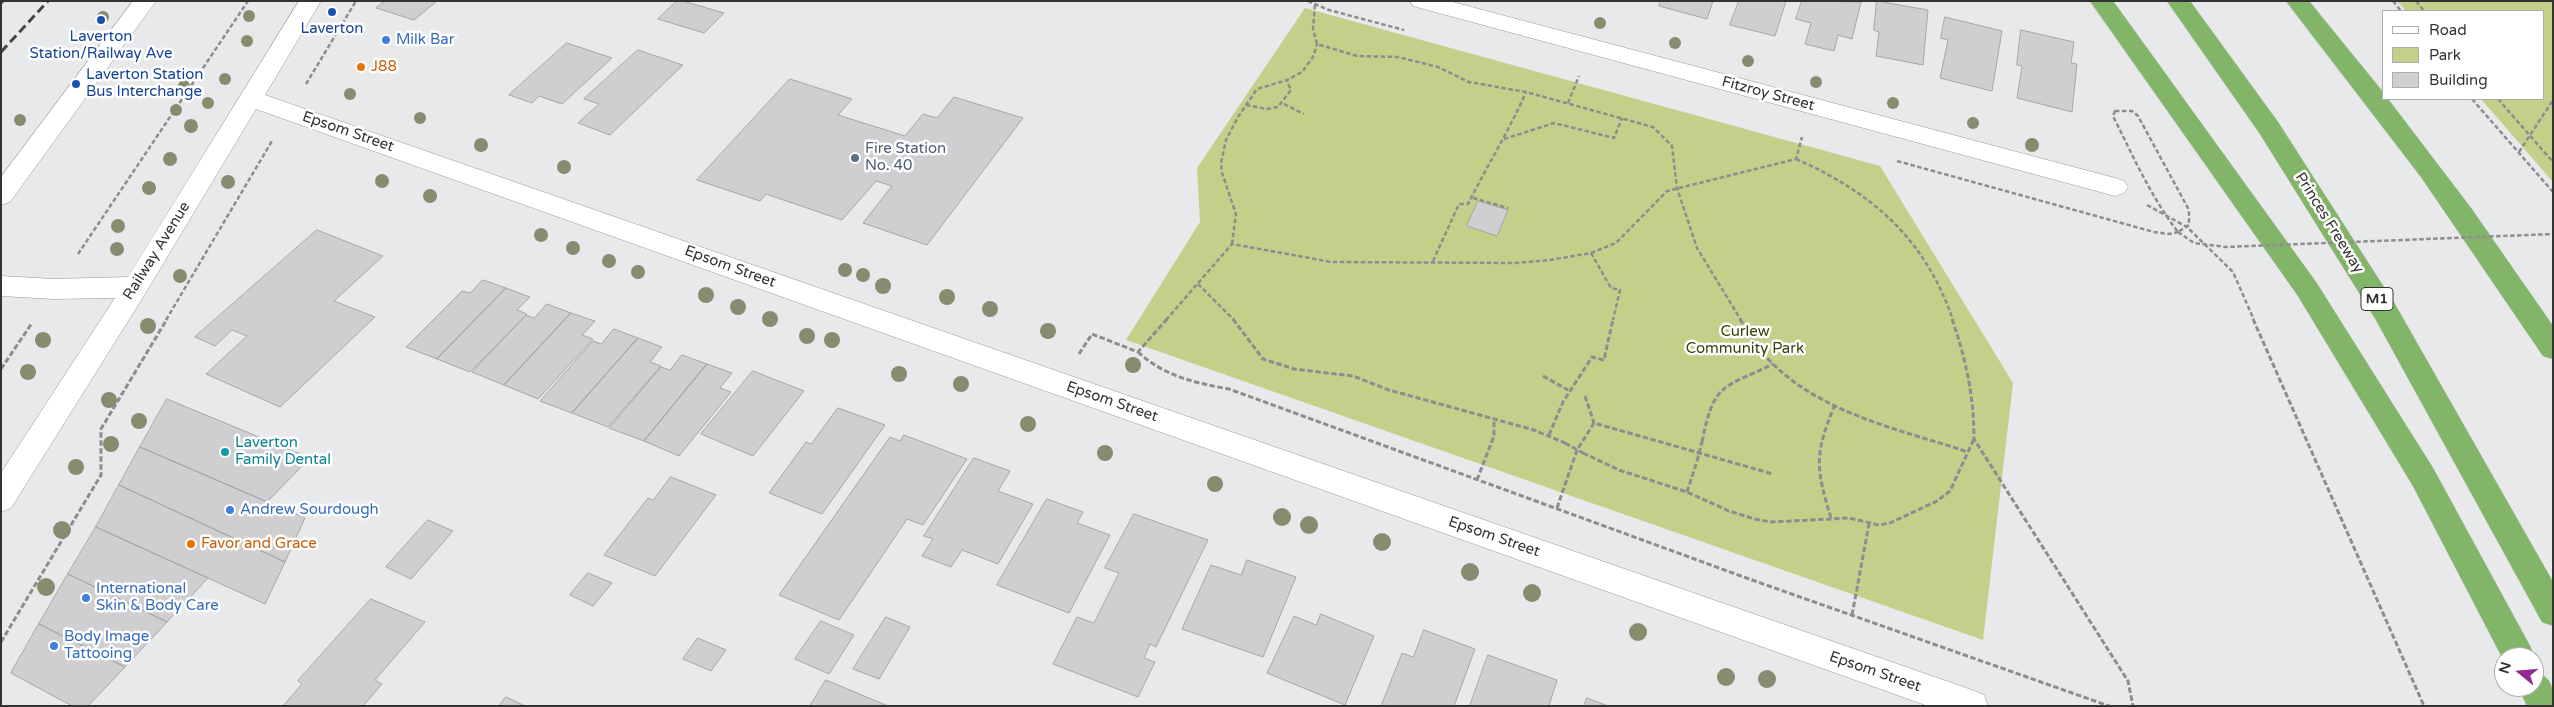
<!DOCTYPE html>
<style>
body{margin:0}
#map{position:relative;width:2554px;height:707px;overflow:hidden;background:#e8e9eb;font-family:"Varela Round",sans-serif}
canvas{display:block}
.frame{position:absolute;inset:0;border:2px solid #333334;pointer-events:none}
.legend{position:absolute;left:2382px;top:10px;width:162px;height:90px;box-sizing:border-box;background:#fff;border:1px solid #adadae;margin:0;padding:6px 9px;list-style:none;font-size:15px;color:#333334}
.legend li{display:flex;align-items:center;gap:10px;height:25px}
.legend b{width:25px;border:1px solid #adadae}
.north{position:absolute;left:2494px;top:647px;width:50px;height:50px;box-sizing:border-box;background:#fff;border:1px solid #adadae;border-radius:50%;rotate:287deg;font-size:14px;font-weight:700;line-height:20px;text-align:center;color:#333334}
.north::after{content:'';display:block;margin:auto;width:18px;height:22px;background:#8f2b91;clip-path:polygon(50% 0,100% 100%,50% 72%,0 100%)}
</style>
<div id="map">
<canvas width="2554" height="707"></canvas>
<div class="frame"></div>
<ul class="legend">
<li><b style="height:6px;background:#fff"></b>Road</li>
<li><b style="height:14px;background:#c4cf8a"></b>Park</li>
<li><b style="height:14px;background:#cfcfd2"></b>Building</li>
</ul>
<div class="north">N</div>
</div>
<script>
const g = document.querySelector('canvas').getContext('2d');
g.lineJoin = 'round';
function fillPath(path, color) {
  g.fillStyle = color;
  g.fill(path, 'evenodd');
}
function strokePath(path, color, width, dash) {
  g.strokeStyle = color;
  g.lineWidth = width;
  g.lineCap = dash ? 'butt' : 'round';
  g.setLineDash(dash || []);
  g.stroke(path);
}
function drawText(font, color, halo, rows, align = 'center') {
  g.font = font + ' "Varela Round",sans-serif';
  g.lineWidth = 5;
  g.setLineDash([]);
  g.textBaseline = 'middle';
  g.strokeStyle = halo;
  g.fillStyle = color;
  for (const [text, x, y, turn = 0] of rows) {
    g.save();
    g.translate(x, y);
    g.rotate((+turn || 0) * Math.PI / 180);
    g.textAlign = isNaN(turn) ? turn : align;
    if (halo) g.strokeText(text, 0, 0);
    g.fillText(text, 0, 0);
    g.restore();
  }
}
const green = new Path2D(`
 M 2397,1 L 2553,1 L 2553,182 L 2481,99 L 2543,99 L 2543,11 L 2406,11 Z
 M 1305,8 L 1880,166 L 2013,383 L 1983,640 L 1126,340 L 1200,222 L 1197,168 Z`);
const building = new Path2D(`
 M 385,1 L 437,1 L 414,20 L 376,8 Z
 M 677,1 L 683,1 L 724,13 L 704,33 L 658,19 Z
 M 1661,1 L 1713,1 L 1707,19 L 1659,6 Z
 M 1739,1 L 1786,1 L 1775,36 L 1730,25 Z
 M 1802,1 L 1861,2 L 1852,39 L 1838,35 L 1834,51 L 1805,44 L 1811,23 L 1796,19 Z
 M 1877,1 L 1928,10 L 1923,65 L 1876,56 L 1879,32 L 1874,30 Z
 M 1945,17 L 2002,31 L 1992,91 L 1940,78 L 1948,40 L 1941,38 Z
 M 2021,30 L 2074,42 L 2071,63 L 2077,64 L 2072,112 L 2017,98 L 2022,66 L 2017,65 Z
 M 567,43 L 612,58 L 562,104 L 539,96 L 532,103 L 509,95 Z
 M 638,50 L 683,65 L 610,135 L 578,123 L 599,104 L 584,99 Z
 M 790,79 L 852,99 L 838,115 L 905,136 L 923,114 L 937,118 L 954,97 L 1023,118 L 927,245 L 863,223 L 892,186 L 876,181 L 842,220 L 766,194 L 760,201 L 697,180 Z
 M 1478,201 L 1508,210 L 1497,236 L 1467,226 Z
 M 317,230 L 383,256 L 334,301 L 375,317 L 280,407 L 206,374 L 247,336 L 232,330 L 215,346 L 195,337 Z
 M 483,280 L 506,288 L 437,359 L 406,347 L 462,291 L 470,293 Z
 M 506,288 L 530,297 L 517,310 L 527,314 L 470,372 L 437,359 Z
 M 547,304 L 571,313 L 504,385 L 472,372 L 526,315 L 534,318 Z
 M 571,313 L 595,321 L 582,335 L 593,339 L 538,399 L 504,385 Z
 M 614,329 L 638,338 L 572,413 L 540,401 L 593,341 L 601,344 Z
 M 638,338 L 662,347 L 650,362 L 661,366 L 608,427 L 572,413 Z
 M 682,355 L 707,364 L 644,441 L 609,428 L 661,367 L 670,370 Z
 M 707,364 L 732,373 L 720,388 L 731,392 L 679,456 L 644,441 Z
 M 753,371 L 804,391 L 753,456 L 701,434 Z
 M 167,399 L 310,458 L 267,502 L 140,447 Z
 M 838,408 L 885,425 L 822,514 L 769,493 L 806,442 L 811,444 Z
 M 904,435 L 967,459 L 923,525 L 907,519 L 839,620 L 779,595 L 890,437 L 900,441 Z
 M 140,447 L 305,518 L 285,562 L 119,485 Z
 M 974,458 L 1010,471 L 998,491 L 1033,504 L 998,564 L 962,550 L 951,567 L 922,556 L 933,539 L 924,536 Z
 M 671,477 L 716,495 L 655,576 L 604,555 L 648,498 L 653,500 Z
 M 119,485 L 285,562 L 265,604 L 96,527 Z
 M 1047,499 L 1083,512 L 1077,523 L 1110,535 L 1069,613 L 997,585 Z
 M 1134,514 L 1208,540 L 1156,647 L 1150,644 L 1144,658 L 1155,662 L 1138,697 L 1053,664 L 1077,617 L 1094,623 L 1119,573 L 1105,568 Z
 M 428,520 L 453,531 L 411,579 L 386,567 Z
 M 96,527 L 208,578 L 167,622 L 68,574 Z
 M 1247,560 L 1296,577 L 1263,657 L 1182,629 L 1211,565 L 1241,575 Z
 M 588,573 L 612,583 L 593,606 L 570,595 Z
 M 68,574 L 167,622 L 125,667 L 39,624 Z
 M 371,599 L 425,622 L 375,680 L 382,684 L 363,706 L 283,706 L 302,684 L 298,681 Z
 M 1321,614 L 1374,636 L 1345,705 L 1267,673 L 1294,616 L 1316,625 Z
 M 886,617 L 910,627 L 879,679 L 853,669 Z
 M 821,621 L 854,635 L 829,674 L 795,659 Z
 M 39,624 L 125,667 L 88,706 L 72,706 L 11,673 Z
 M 1424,630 L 1475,649 L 1454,706 L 1381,706 L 1402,653 L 1413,657 Z
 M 698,638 L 726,650 L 711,671 L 683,659 Z
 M 1488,655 L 1557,680 L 1549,706 L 1470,706 Z
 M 826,680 L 888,706 L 810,706 Z
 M 506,697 L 525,706 L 499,706 Z
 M 1587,698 L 1608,706 L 1584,706 Z`);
const pathFar1 = new Path2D(`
 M 1308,1 L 1329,10 L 1404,30
 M 2393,1 L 2401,11
 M 2416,1 L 2424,11
 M 1315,5 L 1313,29 L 1317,44 L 1357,56 L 1398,57 L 1438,67 L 1469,82 L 1526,92 L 1653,127 L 1672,146 L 1677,188 L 1697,248 L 1741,320
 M 306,84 L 356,1
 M 2472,99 L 2553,192
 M 1568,103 L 1579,76
 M 1284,104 L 1304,114
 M 1246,105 L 1267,109 L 1278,107 L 1291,90 L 1287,81
 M 1504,139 L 1554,123 L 1614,138 L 1622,118
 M 2519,152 L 2553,100
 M 1796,159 C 1873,193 1925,239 1953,320
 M 1473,198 L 1508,208
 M 2147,205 L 2187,227 L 2233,272 L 2254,320
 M 1232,244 L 1236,214 L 1222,173 L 1221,163 L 1226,140 L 1238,117 L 1257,89 L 1287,80 L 1302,72 L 1313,57 L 1317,44
 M 1591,253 L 1611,288 L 1620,290 L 1613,320
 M 78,254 L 248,1
 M 1433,261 L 1459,204 L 1468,204 C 1487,166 1509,131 1526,92
 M 1198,284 L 1234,320
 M 166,320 L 272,141
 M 1166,320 L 1232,244 L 1331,262 L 1515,263 L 1550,260 L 1591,253 L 1616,243 L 1667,191 L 1796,159 L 1802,137`);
const path = new Path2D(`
 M 1233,319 L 1263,359 L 1294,369 L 1353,376 L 1389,390 L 1534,430 L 1565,443
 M 1740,319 C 1750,335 1760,352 1774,365 C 1826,415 1902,430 1968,452 L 1974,439
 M 1952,319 C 1966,359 1974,397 1974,439 L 2128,681 L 2133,706
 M 2253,319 L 2424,706
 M 1138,352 C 1164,376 1195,383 1229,389 L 1752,580 L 2109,706
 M 1079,354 L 1092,334 L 1138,352 L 1167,319
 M 1,369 L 32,323
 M 1543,376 L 1568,390
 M 1585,396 L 1594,423
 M 1549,435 L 1563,402 L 1592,357 L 1604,360 L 1613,319
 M 1702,442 C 1714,382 1722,389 1773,364
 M 1583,453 L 1619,470 L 1687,492 L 1729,511 L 1755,519 L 1771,522 L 1849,518 L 1879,525 L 1890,523 L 1937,501 L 1950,491 L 1968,452
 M 1477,480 L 1494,436 L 1494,418
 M 1687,492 L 1697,461
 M 1557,508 L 1577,450 L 1594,423 L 1773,474
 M 1831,518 C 1816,469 1814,455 1834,407
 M 1852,615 L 1869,524
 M 1,642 L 101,475 L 101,429 L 167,319`);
const minor = new Path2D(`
 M 133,1 L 156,1 L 10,202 L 1,205 L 1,177 Z
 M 299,1 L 321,1 L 265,95 L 1972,690 L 1984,695 L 1988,706 L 1928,706 L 256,109 L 145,294 L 11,508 L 1,512 L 1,473 L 115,298 L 54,299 L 1,296 L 1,276 L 54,279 L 128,277 Z
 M 1410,1 L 1449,1 L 2115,178 L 2124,181 L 2128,187 L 2124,193 L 2115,196 L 1413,6 Z`);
const highway = new Path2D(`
 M 2090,1 L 2113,1 L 2316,282 L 2433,468 L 2530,646 L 2535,657 L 2534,659 L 2534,657 L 2504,657 L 2504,661 L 2413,486 L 2298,296 Z
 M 2167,1 L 2190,1 L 2278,122 L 2396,306 L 2553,582 L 2553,626 L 2542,622 L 2376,320 L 2260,134 Z
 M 2286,1 L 2309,1 L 2383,92 L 2383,99 L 2388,99 L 2471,208 L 2553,326 L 2553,359 L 2543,356 L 2421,177 Z
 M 2534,671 C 2553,678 2553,687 2553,706 L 2527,706 L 2518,687 L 2534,687 Z`);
const rail = new Path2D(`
 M 1,3 L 3,1
 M 1,52 L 48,1`);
const pathBridgeFar1 = new Path2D(`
 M 2498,99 L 2553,162
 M 2115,111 L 2132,111 L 2138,116 L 2189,210 L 2189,225 L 2178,232 C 2151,197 2133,156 2113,116 Z
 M 1897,161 L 2154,232 L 2169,234 L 2178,232
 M 2178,232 L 2194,243 L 2226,247 L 2553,234`);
const pathBridge = new Path2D(`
 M 1565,443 L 1583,453
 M 1697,461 L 1702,442`);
const trees = [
 [249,16,6],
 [103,17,6],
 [1600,23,6],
 [247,41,6],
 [1675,43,6],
 [1748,61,6],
 [225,79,6],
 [1816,82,6],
 [184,86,6],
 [350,94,6],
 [208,103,6],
 [1893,103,6],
 [176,110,6],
 [420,118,6],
 [20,120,6],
 [1973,123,6],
 [191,126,7],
 [481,145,7],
 [2032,145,7],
 [170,159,7],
 [564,167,7],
 [382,181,7],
 [228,182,7],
 [149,188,7],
 [430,196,7],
 [118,226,7],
 [541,235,7],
 [573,248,7],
 [117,249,7],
 [609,261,7],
 [845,270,7],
 [638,272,7],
 [863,275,7],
 [180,276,7],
 [883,286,8],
 [706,295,8],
 [947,297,8],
 [738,307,8],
 [990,309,8],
 [770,319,8],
 [148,326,8],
 [1048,331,8],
 [807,336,8],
 [43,340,8],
 [832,340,8],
 [1133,365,8],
 [28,372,8],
 [899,374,8],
 [961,384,8],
 [109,400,8],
 [139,421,8],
 [1028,424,8],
 [111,444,8],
 [1105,453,8],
 [76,467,8],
 [1215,484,8],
 [1282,517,9],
 [1309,525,9],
 [62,530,9],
 [1382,542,9],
 [1470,572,9],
 [46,587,9],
 [1532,593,9],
 [1638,632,9],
 [1726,677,9],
 [1767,679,9]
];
const markers = [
 [332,12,5,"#1a4fb4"],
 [101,20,5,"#1a4fb4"],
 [386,40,5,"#3f7fe0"],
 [361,67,5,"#e8710a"],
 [76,84,5,"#1a4fb4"],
 [855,158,5,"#5c6f8a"],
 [225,452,5,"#0f9aa8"],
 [230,510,5,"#3f7fe0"],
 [191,544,5,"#e8710a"],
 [86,598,5,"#3f7fe0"],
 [54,646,5,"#3f7fe0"]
];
const shields = [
 [2377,299,32]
];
const shieldNames = [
 ["M1",2377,299]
];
const transitNames = [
 ["Laverton",332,29],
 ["Laverton",101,37],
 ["Station/Railway Ave",101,54],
 ["Laverton Station",86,75,"left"],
 ["Bus Interchange",86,92,"left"]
];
const shopNames = [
 ["Milk Bar",396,40],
 ["Andrew Sourdough",240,510],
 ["International",96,589],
 ["Skin & Body Care",96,606],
 ["Body Image",64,637],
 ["Tattooing",64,654]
];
const foodNames = [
 ["J88",371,67],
 ["Favor and Grace",201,544]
];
const streetNames = [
 ["Fitzroy Street",1768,94,15],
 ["Epsom Street",348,132,19],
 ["Princes Freeway",2329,223,58],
 ["Railway Avenue",157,251,-58],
 ["Epsom Street",730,267,20],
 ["Epsom Street",1112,402,19],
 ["Epsom Street",1494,537,19],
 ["Epsom Street",1875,672,19]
];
const serviceNames = [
 ["Fire Station",865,149],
 ["No. 40",865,166]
];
const parkNames = [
 ["Curlew",1745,332],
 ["Community Park",1745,349]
];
const cultureNames = [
 ["Laverton",235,443],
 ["Family Dental",235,460]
];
fillPath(green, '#c4cf8a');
fillPath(building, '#cfcfd2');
strokePath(building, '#a5a6a8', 1);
strokePath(minor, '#979799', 1);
strokePath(highway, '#c6c6c6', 1);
strokePath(pathFar1, '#8d8d8f', 2.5, [4.5, 2.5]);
strokePath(path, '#8d8d8f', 3, [5.5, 2.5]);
fillPath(minor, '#fff');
fillPath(highway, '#83b569');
strokePath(rail, '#464647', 3, [9, 4.5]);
strokePath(pathBridgeFar1, '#8d8d8f', 2.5, [4.5, 2.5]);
strokePath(pathBridge, '#8d8d8f', 3, [5.5, 2.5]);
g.fillStyle = '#888c6e';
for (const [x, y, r] of trees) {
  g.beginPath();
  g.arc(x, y, r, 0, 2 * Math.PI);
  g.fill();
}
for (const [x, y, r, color] of markers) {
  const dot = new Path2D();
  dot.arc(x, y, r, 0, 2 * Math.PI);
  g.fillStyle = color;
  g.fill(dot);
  strokePath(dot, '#fff', 2);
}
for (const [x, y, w] of shields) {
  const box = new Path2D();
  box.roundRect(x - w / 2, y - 11.5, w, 23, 4);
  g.fillStyle = '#fff';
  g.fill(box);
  strokePath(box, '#333334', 1);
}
drawText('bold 14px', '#333334', null, shieldNames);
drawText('15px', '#164399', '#fff', transitNames);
drawText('15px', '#366cbe', '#fff', shopNames, 'left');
drawText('15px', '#c56008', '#fff', foodNames, 'left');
drawText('15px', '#333334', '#fff', streetNames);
drawText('15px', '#4e5e75', '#fff', serviceNames, 'left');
drawText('15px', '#3a3f08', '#fff', parkNames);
drawText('15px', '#0d838f', '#fff', cultureNames, 'left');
</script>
